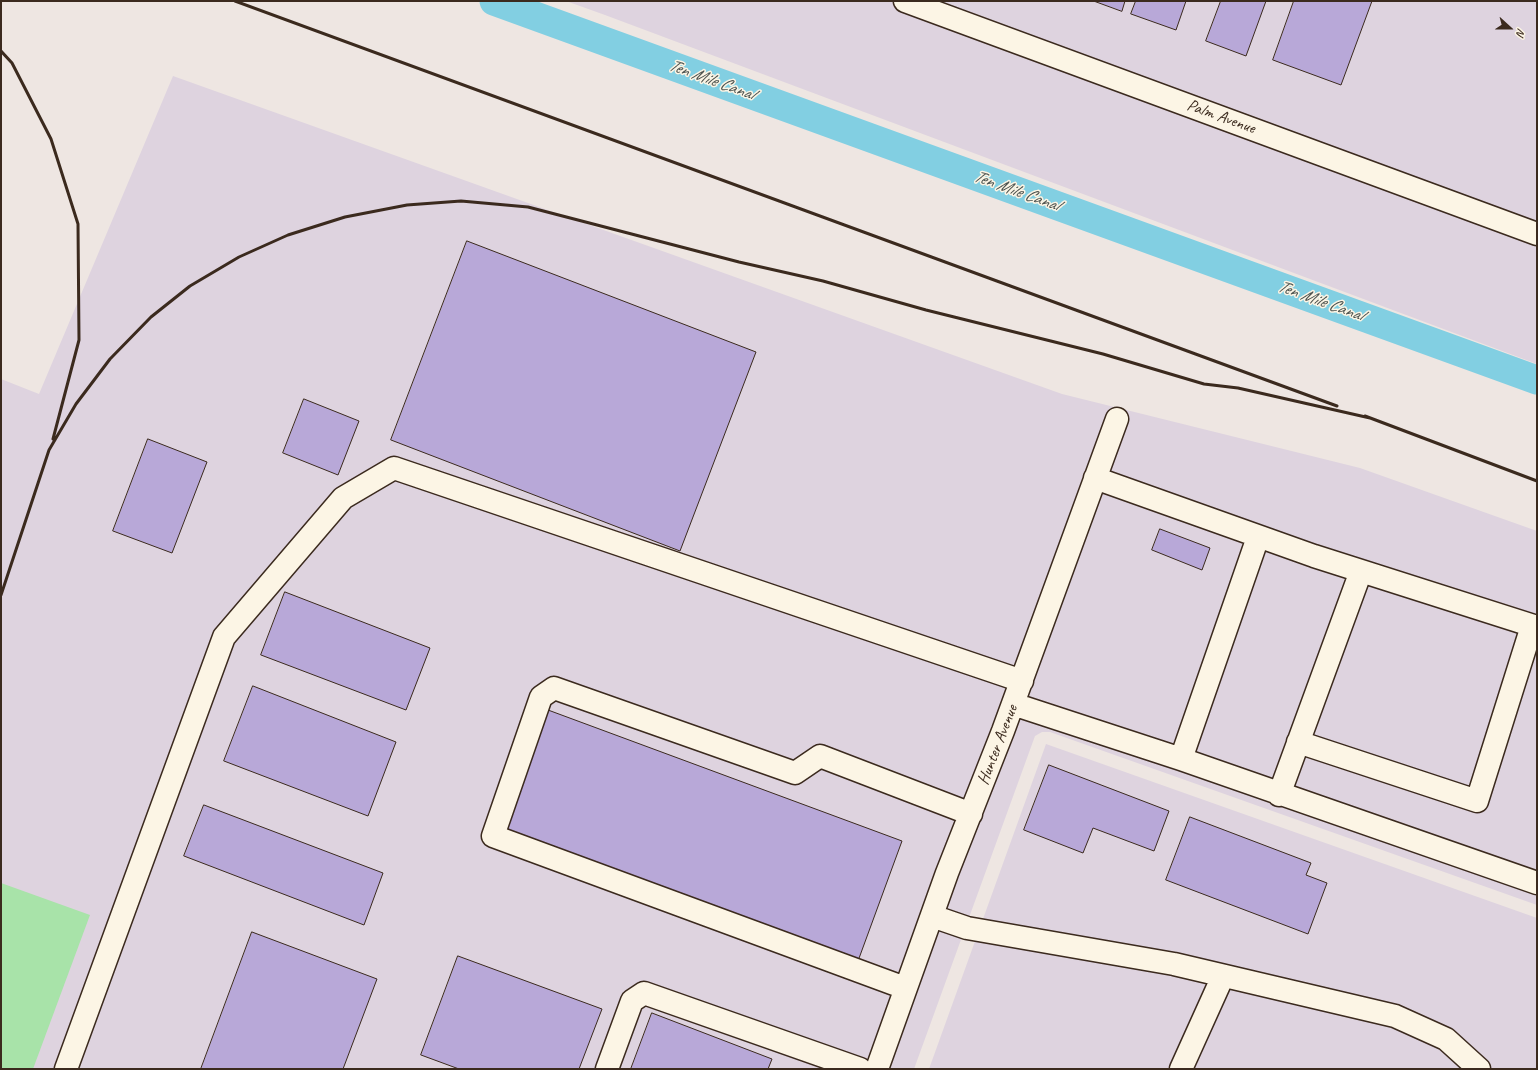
<!DOCTYPE html>
<style>
body{margin:0}
#map{position:relative;width:1538px;height:1070px;overflow:hidden;background:#eee6e2;font-family:Caveat,sans-serif}
canvas{display:block}
.frame{position:absolute;inset:0;border:2px solid #3b2a1e;pointer-events:none}
.north{position:absolute;left:1490px;top:8px;width:40px;height:40px;-webkit-text-stroke:3px #fcf5e5;paint-order:stroke;rotate:111deg;font-size:11px;font-weight:700;line-height:16px;text-align:center;color:#3b2a1e}
.north::after{content:'';display:block;margin:auto;width:14px;height:18px;background:#3b2a1e;clip-path:polygon(50% 0,100% 100%,50% 72%,0 100%)}
</style>
<div id="map">
<canvas width="1538" height="1070"></canvas>
<div class="frame"></div>
<div class="north">N</div>
</div>
<script>
const g = document.querySelector('canvas').getContext('2d');
g.lineJoin = 'round';
function fillPath(path, color) {
  g.fillStyle = color;
  g.fill(path, 'evenodd');
}
function strokePath(path, color, width, dash) {
  g.strokeStyle = color;
  g.lineWidth = width;
  g.lineCap = dash ? 'butt' : 'round';
  g.setLineDash(dash || []);
  g.stroke(path);
}
function drawText(font, color, halo, rows, align = 'center') {
  g.font = font + ' Caveat,sans-serif';
  g.lineWidth = 3;
  g.setLineDash([]);
  g.textBaseline = 'middle';
  g.strokeStyle = halo;
  g.fillStyle = color;
  for (const [text, x, y, turn = 0] of rows) {
    g.save();
    g.translate(x, y);
    g.rotate((+turn || 0) * Math.PI / 180);
    g.textAlign = isNaN(turn) ? turn : align;
    if (halo) g.strokeText(text, 0, 0);
    g.fillText(text, 0, 0);
    g.restore();
  }
}
const built = new Path2D(`
 M 566,1 L 1537,1 L 1537,364 L 605,15 Z
 M 173,76 L 1062,394 L 1360,468 L 1537,531 L 1537,905 L 1050,732 L 1042,732 L 1035,736 L 914,1069 L 1,1069 L 1,379 L 39,394 Z
 M 1046,744 L 1537,918 L 1537,1069 L 929,1069 Z`);
const green = new Path2D(`
 M 1,883 L 90,915 L 33,1069 L 1,1069 Z`);
const canal = new Path2D(`
 M 494,1 L 1537,380`);
const building = new Path2D(`
 M 1094,1 L 1125,1 L 1122,11 Z
 M 1136,1 L 1186,1 L 1176,30 L 1131,14 Z
 M 1221,1 L 1266,1 L 1246,56 L 1206,41 Z
 M 1294,1 L 1372,1 L 1341,85 L 1273,60 Z
 M 467,241 L 756,352 L 680,551 L 391,440 Z
 M 304,399 L 359,421 L 338,475 L 283,453 Z
 M 148,439 L 207,462 L 172,553 L 113,531 Z
 M 1160,529 L 1210,548 L 1202,570 L 1152,550 Z
 M 285,592 L 430,648 L 406,710 L 261,655 Z
 M 253,686 L 396,742 L 368,816 L 224,761 Z
 M 548,710 L 902,841 L 858,961 L 504,830 Z
 M 1049,765 L 1169,811 L 1154,851 L 1093,828 L 1083,853 L 1024,830 Z
 M 204,805 L 383,873 L 364,925 L 184,856 Z
 M 1190,817 L 1311,863 L 1306,875 L 1327,883 L 1308,934 L 1166,880 Z
 M 252,932 L 377,979 L 343,1069 L 201,1069 Z
 M 458,956 L 602,1009 L 579,1069 L 459,1069 L 421,1055 Z
 M 652,1013 L 772,1059 L 768,1069 L 631,1069 Z`);
const minor = new Path2D(`
 M 905,1 L 1537,234
 M 1095,478 L 1314,556 L 1537,627
 M 1013,704 L 1181,759 L 1537,883
 M 1298,742 L 1477,801 L 1532,626
 M 1181,759 L 1258,537
 M 1279,795 L 1361,571
 M 932,916 L 967,928 L 1174,964 L 1395,1016 L 1446,1039 L 1479,1069
 M 905,988 L 493,836 L 541,697 L 554,688 L 795,773 L 820,756 L 971,814
 M 66,1069 L 224,637 L 343,498 L 394,468 L 1022,681
 M 607,1069 L 632,1001 L 644,993 L 860,1069
 M 877,1069 L 947,873 L 1003,731 L 1117,419
 M 1181,1069 L 1223,976`);
const rail = new Path2D(`
 M 235,1 L 1337,406
 M 1,51 L 12,63 L 51,139 L 78,224 L 79,340 L 53,439
 M 1365,416 L 1537,481
 M 1,595 L 49,450 L 76,404 L 110,359 L 151,317 L 190,286 L 239,257 L 288,235 L 345,217 L 407,205 L 461,201 L 528,207 L 739,262 L 823,281 L 926,310 L 1103,354 L 1204,384 L 1238,388 L 1370,418`);
const streetNames = [
 ["Palm Avenue",1221,117,20],
 ["Hunter Avenue",998,745,-69]
];
const waterNames = [
 ["Ten Mile Canal",711,80,20],
 ["Ten Mile Canal",1016,191,20],
 ["Ten Mile Canal",1320,301,20]
];
fillPath(built, '#ded3df');
fillPath(green, '#a8e3a9');
strokePath(canal, '#82cfe2', 29);
fillPath(building, '#b8a8d8');
strokePath(building, '#3b2a1e', 1);
strokePath(minor, '#3b2a1e', 25);
strokePath(minor, '#fcf5e5', 22);
strokePath(rail, '#3b2a1e', 3);
drawText('17px', '#3b2a1e', '#fcf5e5', streetNames);
drawText('italic 18px', '#4d534f', '#fcf5e5', waterNames);
</script>
